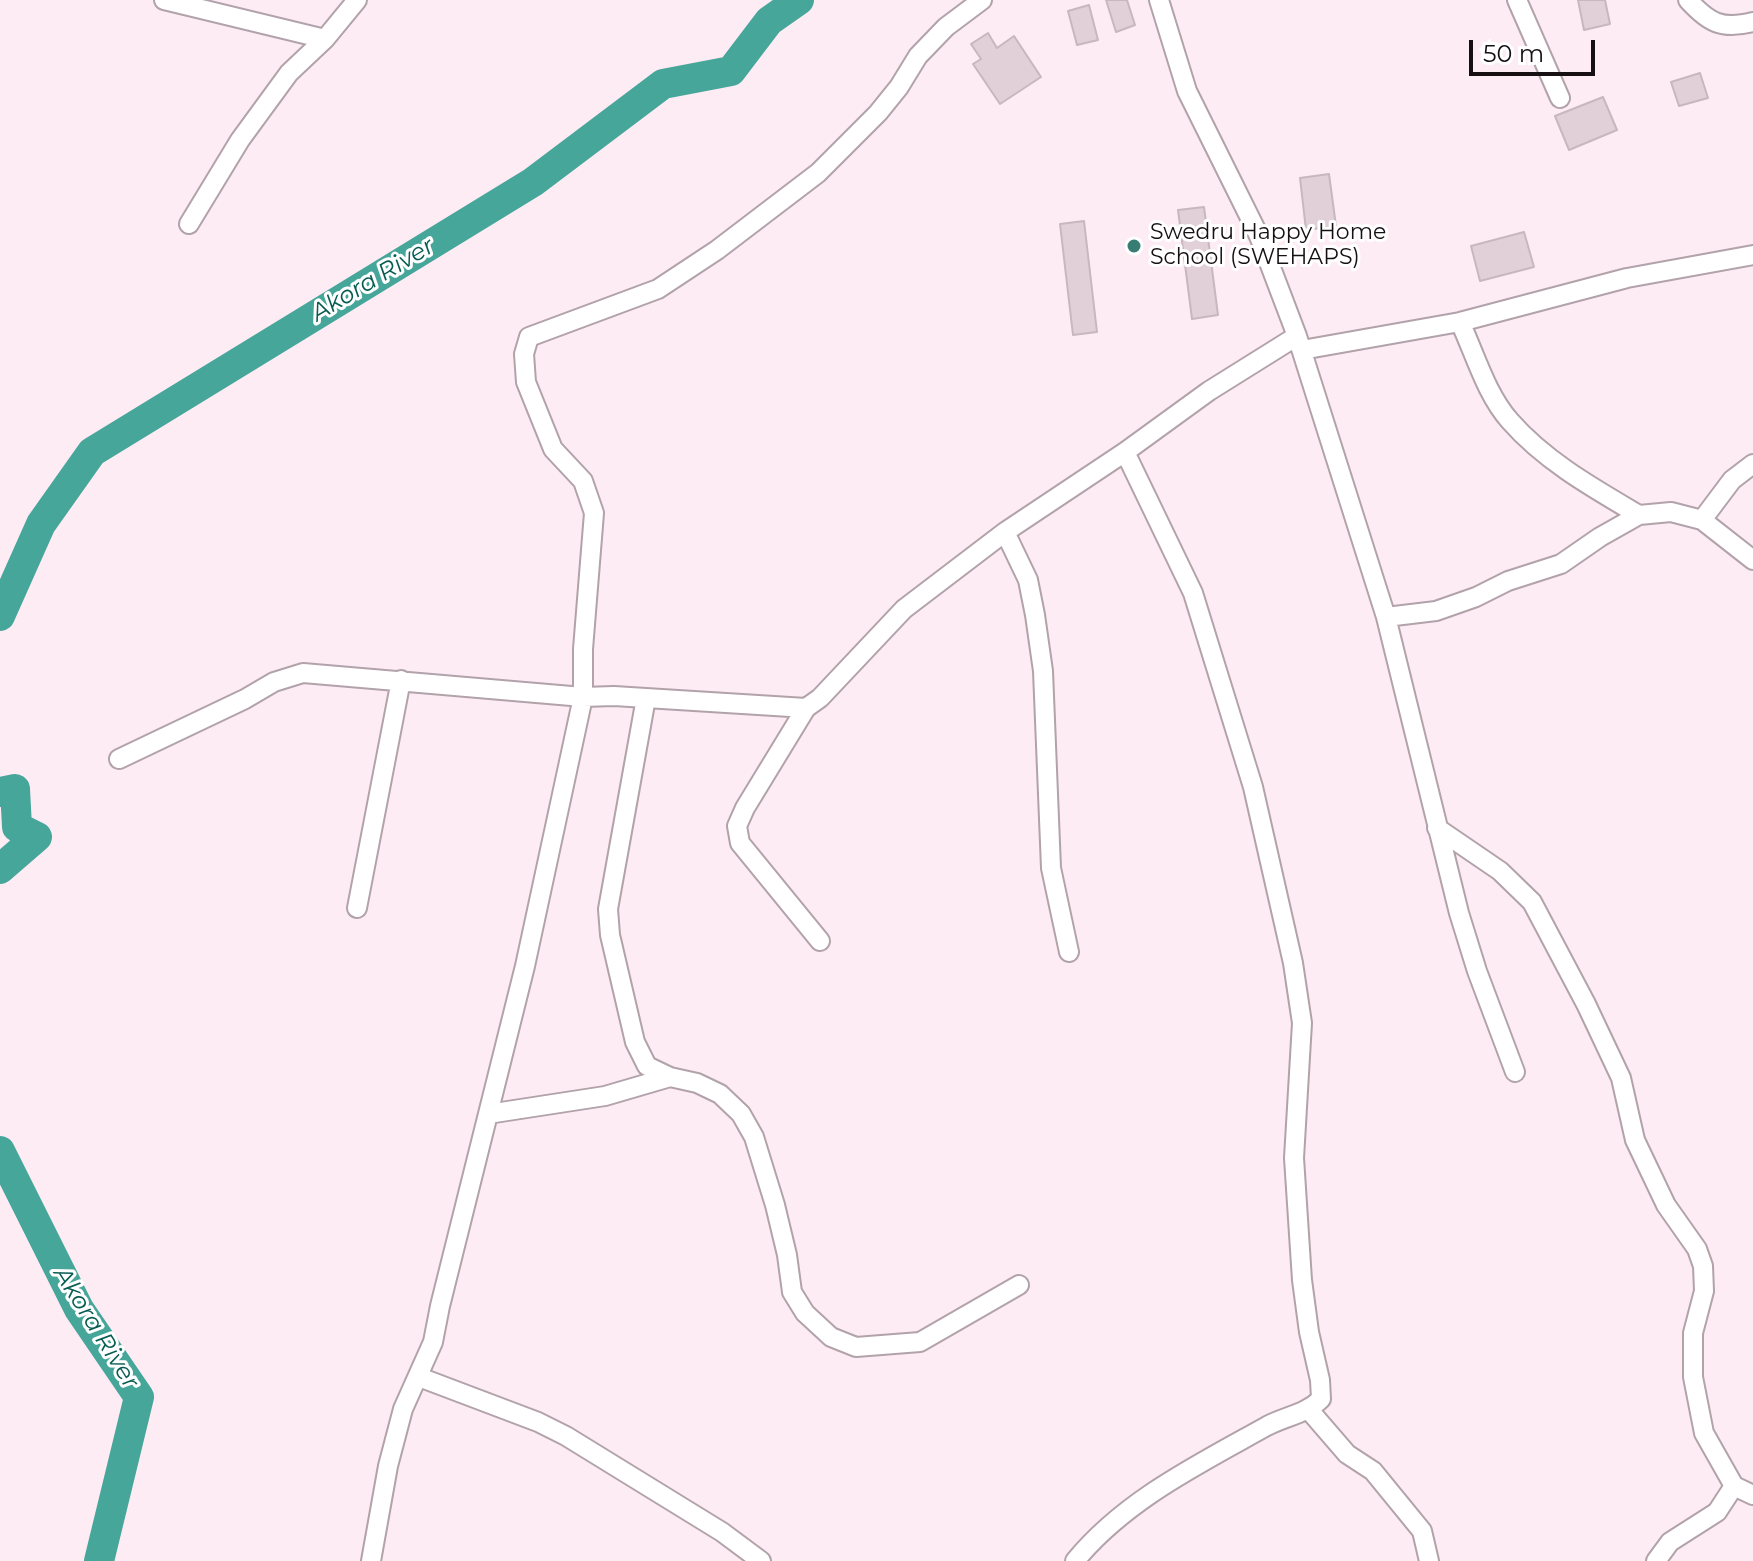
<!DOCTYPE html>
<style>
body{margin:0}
#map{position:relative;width:1753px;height:1561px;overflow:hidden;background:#feecf5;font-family:Montserrat,sans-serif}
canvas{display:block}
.scale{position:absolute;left:1469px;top:40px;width:126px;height:36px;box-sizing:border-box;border:4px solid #161013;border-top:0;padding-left:10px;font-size:24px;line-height:28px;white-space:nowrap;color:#161013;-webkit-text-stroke:6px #fff;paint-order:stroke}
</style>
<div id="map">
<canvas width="1753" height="1561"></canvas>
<div class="scale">50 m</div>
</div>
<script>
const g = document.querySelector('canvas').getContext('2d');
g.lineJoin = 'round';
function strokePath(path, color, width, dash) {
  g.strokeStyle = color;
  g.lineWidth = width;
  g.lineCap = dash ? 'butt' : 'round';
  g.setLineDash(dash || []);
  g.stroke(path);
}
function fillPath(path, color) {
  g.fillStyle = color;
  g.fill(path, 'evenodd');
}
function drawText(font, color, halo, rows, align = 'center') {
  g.font = font + ' Montserrat,sans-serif';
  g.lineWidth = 6;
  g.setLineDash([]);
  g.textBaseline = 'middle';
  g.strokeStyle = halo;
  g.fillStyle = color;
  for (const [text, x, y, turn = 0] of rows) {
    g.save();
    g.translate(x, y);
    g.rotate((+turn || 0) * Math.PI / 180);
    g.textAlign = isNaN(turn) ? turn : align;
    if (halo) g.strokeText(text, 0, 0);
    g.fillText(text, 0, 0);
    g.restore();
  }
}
const river = new Path2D(`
 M 0,616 L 41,524 L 92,452 L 533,182 L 663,84 L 731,71 L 769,21 L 799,0
 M 0,792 L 15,789 L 17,827 L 37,837 L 0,869
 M 0,1151 L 79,1309 L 139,1397 L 99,1561`);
const building = new Path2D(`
 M 1106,0 L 1127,0 L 1135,25 L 1116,32 Z
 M 1578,0 L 1605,0 L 1610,24 L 1584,30 Z
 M 1089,5 L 1098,40 L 1077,45 L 1068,11 Z
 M 988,33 L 997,48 L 1014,36 L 1041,77 L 1000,104 L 973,64 L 981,59 L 971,44 Z
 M 1700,73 L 1708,98 L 1679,106 L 1671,82 Z
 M 1603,97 L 1617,130 L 1569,150 L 1555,116 Z
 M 1329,174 L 1336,226 L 1306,230 L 1300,178 Z
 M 1204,207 L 1218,315 L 1192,319 L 1178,210 Z
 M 1084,221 L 1097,332 L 1073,335 L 1060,224 Z
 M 1524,232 L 1534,267 L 1480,281 L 1471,246 Z`);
const minor = new Path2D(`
 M 164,0 L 325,39
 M 1159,0 L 1187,91 L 1259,236 L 1297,336 L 1386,617 L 1459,913 L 1477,971 L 1515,1072
 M 1517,0 L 1560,98
 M 1688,0 C 1709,23 1722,30 1753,22
 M 189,224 L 240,140 L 289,73 L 325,39 L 357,0
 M 1460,322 C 1475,354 1486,394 1510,421 C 1545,461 1593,488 1639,515
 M 1302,350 L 1460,322 L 1627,278 L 1753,255
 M 1702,520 L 1732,480 L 1753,464
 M 1005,532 L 1028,580 L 1035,615 L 1043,671 L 1051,868 L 1069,952
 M 1386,617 L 1436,611 L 1476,597 L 1508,581 L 1561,564 L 1600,537 L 1639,515 L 1671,512 L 1702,520 L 1753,560
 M 646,698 L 608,909 L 610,935 L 635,1042 L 647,1066 L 670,1077 L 697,1083 L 720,1094 L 741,1114 L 754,1137 L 775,1205 L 787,1255 L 792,1292 L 805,1313 L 831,1337 L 856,1347 L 920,1342 L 1019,1285
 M 806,708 L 745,808 L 737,826 L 740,843 L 820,941
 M 119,759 L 245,699 L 274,682 L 303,673 L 583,697 L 614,696 L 806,708 L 820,698 L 904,609 L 1005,532 L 1125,452 L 1209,391 L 1297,336
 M 1437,828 L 1500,871 L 1532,902 L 1586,1004 L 1621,1078 L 1635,1140 L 1666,1205 L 1697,1249 L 1703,1266 L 1704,1291 L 1693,1333 L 1693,1377 L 1704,1433 L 1734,1486 L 1753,1495
 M 357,908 L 401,680
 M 488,1114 L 605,1096 L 670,1077
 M 419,1377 L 538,1422 L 566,1436 L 722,1532 L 761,1561
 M 1309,1410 L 1347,1454 L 1373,1471 L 1422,1531 L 1429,1561
 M 371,1561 L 388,1466 L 403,1409 L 433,1342 L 440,1306 L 525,966 L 583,697 L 583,649 L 594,513 L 583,481 L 553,449 L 526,382 L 524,354 L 529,337 L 658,289 L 717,250 L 818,173 L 878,113 L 899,87 L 918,56 L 946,27 L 982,0
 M 1075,1561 C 1125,1500 1199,1464 1267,1426 C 1286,1416 1306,1414 1321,1399 L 1320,1380 L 1309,1332 L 1302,1280 L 1294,1158 L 1302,1023 L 1293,963 L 1253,787 L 1193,593 L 1125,452
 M 1656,1561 L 1670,1542 L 1717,1512 L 1734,1486`);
const markers = [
 [1134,246,8,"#377d73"]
];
const poiNames = [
 ["Swedru Happy Home",1150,233],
 ["School (SWEHAPS)",1150,258]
];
const waterNames = [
 ["Akora River",373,280,-31],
 ["Akora River",96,1328,58]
];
strokePath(river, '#46a699', 30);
fillPath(building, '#e1d0d8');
strokePath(building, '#c8b7bf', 2);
strokePath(minor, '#b2a2aa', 22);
strokePath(minor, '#fff', 18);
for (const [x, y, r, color] of markers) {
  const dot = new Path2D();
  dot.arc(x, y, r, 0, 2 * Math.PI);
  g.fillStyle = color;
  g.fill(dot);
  strokePath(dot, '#fff', 3);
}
drawText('22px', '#161013', '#fff', poiNames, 'left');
drawText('italic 24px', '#075c52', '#fff', waterNames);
</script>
